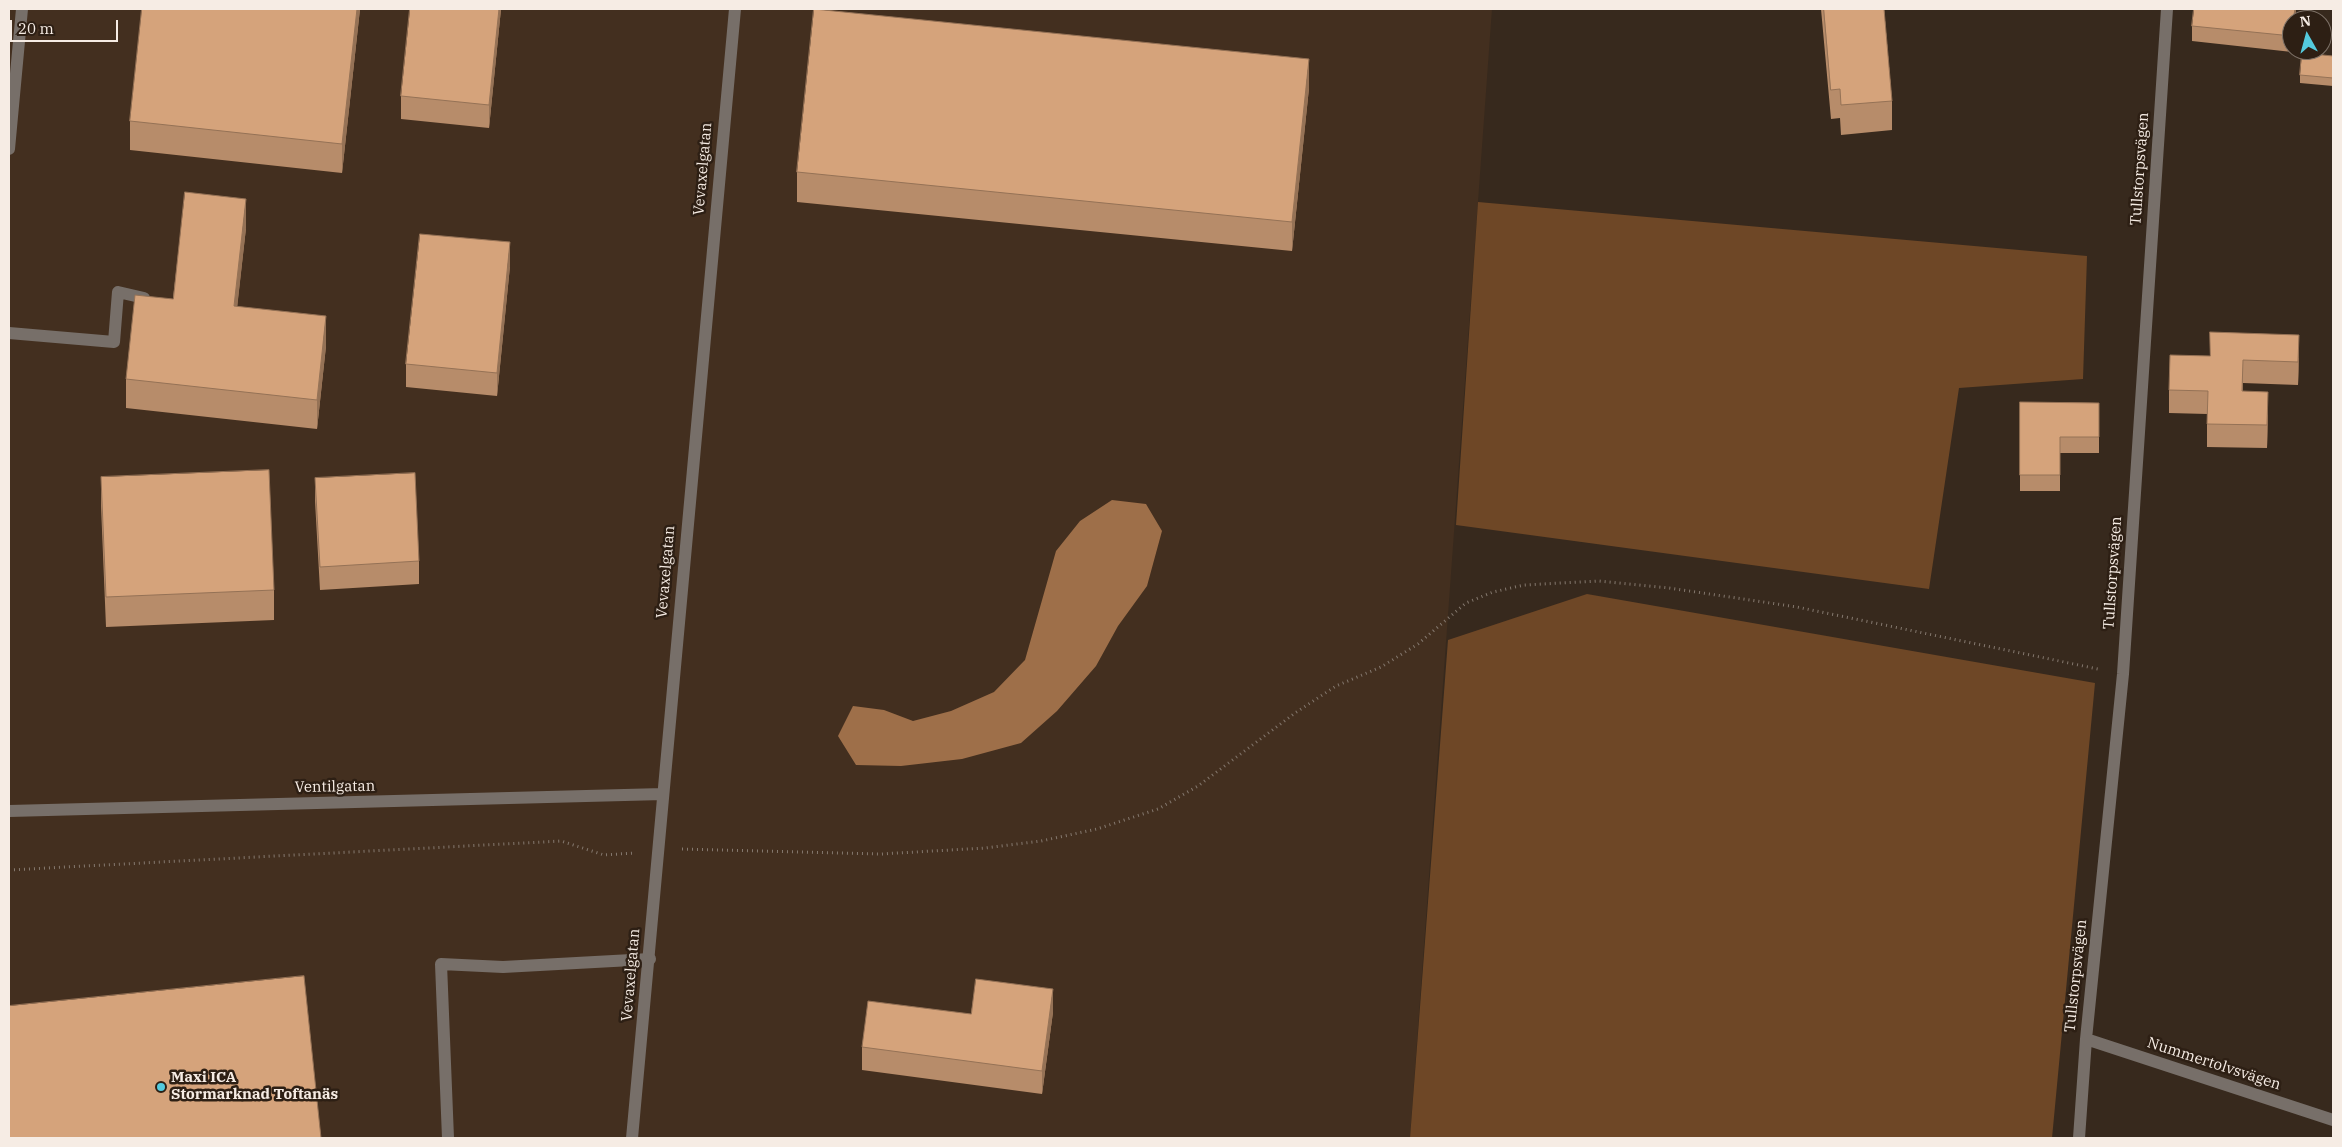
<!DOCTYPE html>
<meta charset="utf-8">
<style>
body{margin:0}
#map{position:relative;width:2342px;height:1147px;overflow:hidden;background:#37291d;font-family:"IBM Plex Serif",serif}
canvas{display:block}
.frame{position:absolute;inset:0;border:10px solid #f6ece4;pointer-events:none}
.north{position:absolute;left:2282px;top:10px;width:50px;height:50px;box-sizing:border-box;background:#2d1f14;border:1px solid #7d7167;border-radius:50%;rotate:353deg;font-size:14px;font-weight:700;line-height:20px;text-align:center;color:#f6ece4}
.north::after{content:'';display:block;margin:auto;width:18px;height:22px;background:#54cadd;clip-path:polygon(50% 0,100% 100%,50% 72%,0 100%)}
.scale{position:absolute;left:10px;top:20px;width:108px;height:22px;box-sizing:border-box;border:2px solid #f6ece4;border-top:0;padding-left:6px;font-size:15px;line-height:18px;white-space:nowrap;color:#f6ece4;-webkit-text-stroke:4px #2d1f14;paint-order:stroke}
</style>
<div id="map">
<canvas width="2342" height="1147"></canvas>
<div class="frame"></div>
<div class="north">N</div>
<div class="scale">20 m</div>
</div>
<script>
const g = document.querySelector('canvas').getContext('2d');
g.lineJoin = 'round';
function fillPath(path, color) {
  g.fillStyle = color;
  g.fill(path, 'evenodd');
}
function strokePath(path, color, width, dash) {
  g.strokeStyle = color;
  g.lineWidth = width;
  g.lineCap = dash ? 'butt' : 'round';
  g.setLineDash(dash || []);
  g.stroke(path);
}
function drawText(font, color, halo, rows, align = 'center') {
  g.font = font + ' "IBM Plex Serif",serif';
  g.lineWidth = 5;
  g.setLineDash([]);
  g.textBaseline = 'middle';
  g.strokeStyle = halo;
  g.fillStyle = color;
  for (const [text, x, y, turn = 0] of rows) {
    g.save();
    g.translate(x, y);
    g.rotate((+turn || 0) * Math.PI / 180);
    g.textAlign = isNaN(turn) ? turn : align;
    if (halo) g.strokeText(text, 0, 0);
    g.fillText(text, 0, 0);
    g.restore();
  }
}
const built = new Path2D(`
 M 9,9 L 1492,9 L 1410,1138 L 9,1138 Z`);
const green = new Path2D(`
 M 1478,202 L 2087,256 L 2083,379 L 1959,388 L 1929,589 L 1456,525 Z
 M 1587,594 L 2095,683 L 2052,1138 L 1410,1138 L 1448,640 Z`);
const water = new Path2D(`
 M 1112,500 L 1146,504 L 1162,531 L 1147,586 L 1118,626 L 1096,666 L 1057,711 L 1021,743 L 962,759 L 901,766 L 856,765 L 838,736 L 853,706 L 884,710 L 913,721 L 951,711 L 994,692 L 1025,660 L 1056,551 L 1080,521 Z`);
const path = new Path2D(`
 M 682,849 L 881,854 L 985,848 L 1041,841 L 1097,829 L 1158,809 L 1198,786 L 1295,713 L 1336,686 L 1381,667 L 1418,644 L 1466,603 L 1493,592 L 1524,585 L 1599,581 L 1669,588 L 1797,607 L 2098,669
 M 9,870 L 561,841 L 604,855 L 634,853`);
const service = new Path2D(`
 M 9,333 L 114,342 L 118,292 L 144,298
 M 448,1138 L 441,964 L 503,967 L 650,959`);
const minor = new Path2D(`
 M 9,149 L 22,9
 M 9,811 L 663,794
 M 2086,1039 L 2333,1120
 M 632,1138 L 735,9
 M 2079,1138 L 2086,1039 L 2123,674 L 2167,9`);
const wall = new Path2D(`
 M 142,9 L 360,9 L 342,173 L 130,150 L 130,121 Z
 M 501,9 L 489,128 L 401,119 L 401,96 Z
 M 1821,9 L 1884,9 L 1892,101 L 1892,130 L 1841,135 L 1840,118 L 1831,119 Z
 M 2296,9 L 2295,20 L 2292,20 L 2292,52 L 2192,41 L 2192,26 Z
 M 2333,56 L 2333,86 L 2300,83 L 2300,75 Z
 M 1309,88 L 1292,251 L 797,202 L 797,172 Z
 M 246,228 L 237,307 L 326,346 L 317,429 L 126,408 L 126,379 L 173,299 Z
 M 510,266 L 497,396 L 406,387 L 406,364 Z
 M 2210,356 L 2299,358 L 2298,385 L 2243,383 L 2243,391 L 2268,415 L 2267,448 L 2207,447 L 2207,414 L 2169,413 L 2169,390 Z
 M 2020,402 L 2099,403 L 2099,453 L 2060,453 L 2060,491 L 2020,491 Z
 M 101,477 L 274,590 L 274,620 L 106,627 L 101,506 Z
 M 315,478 L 419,561 L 419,584 L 320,590 L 315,501 Z
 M 1053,1012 L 1042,1094 L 862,1070 L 862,1047 L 971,1014 Z`);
const shadedWall = new Path2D(`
 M 357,9 L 360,9 L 342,173 L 342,144 Z
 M 499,9 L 501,9 L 489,128 L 489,105 Z
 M 2295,9 L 2296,9 L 2295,20 L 2293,20 Z
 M 1309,59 L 1309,88 L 1292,251 L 1292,222 Z
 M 246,199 L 246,228 L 234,336 L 234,306 Z
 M 510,242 L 510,266 L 497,396 L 497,373 Z
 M 326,316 L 326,346 L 317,429 L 317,400 Z
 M 2299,335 L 2299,358 L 2298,385 L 2298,362 Z
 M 2243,360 L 2243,383 L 2242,414 L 2242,391 Z
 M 2268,392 L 2268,415 L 2267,448 L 2267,425 Z
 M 1053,989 L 1053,1012 L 1042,1094 L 1042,1071 Z`);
const building = new Path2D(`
 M 142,9 L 357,9 L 342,144 L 130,121 Z
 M 410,9 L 499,9 L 489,105 L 401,96 Z
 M 814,9 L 1309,59 L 1292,222 L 797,172 Z
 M 1824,9 L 1884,9 L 1892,101 L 1841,105 L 1840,89 L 1831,90 Z
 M 2194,9 L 2295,9 L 2293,20 L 2292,20 L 2292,36 L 2192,26 Z
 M 2302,53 L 2333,56 L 2333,78 L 2300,75 Z
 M 185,192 L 246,199 L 234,306 L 326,316 L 317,400 L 126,379 L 135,295 L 173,299 Z
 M 420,234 L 510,242 L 497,373 L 406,364 Z
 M 2210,332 L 2299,335 L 2298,362 L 2243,360 L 2242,391 L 2268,392 L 2267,425 L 2207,424 L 2208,391 L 2169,390 L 2170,355 L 2210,356 Z
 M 2020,402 L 2099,403 L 2099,437 L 2060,437 L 2060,475 L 2020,475 Z
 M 269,470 L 274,590 L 106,597 L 101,477 Z
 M 415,473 L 419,561 L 320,567 L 315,478 Z
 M 304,976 L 321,1138 L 9,1138 L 9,1006 Z
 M 976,979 L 1053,989 L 1042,1071 L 862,1047 L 868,1001 L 971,1014 Z`);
const markers = [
 [161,1087,5,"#54cadd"]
];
const streetNames = [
 ["Vevaxelgatan",703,169,-85],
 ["Tullstorpsvägen",2140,169,-86],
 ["Vevaxelgatan",666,572,-85],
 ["Tullstorpsvägen",2113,573,-86],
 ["Ventilgatan",335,787,-1],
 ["Vevaxelgatan",631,975,-85],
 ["Tullstorpsvägen",2076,976,-84],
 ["Nummertolvsvägen",2214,1064,18]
];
const poiNames = [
 ["Maxi ICA",171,1078],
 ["Stormarknad Toftanäs",171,1095]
];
fillPath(built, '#432f1f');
fillPath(green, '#6e4726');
fillPath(water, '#9e6f49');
strokePath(path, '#85796f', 3, [1, 4]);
strokePath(service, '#776f69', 12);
strokePath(minor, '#776f69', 12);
fillPath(wall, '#b78c6a');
fillPath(shadedWall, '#957256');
fillPath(building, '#d5a37b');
strokePath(building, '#957256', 1);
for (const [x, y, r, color] of markers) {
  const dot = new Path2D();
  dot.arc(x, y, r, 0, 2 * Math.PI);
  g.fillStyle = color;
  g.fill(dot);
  strokePath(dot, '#2d1f14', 2);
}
drawText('15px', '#f6ece4', '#2d1f14', streetNames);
drawText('bold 15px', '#f6ece4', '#2d1f14', poiNames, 'left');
</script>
